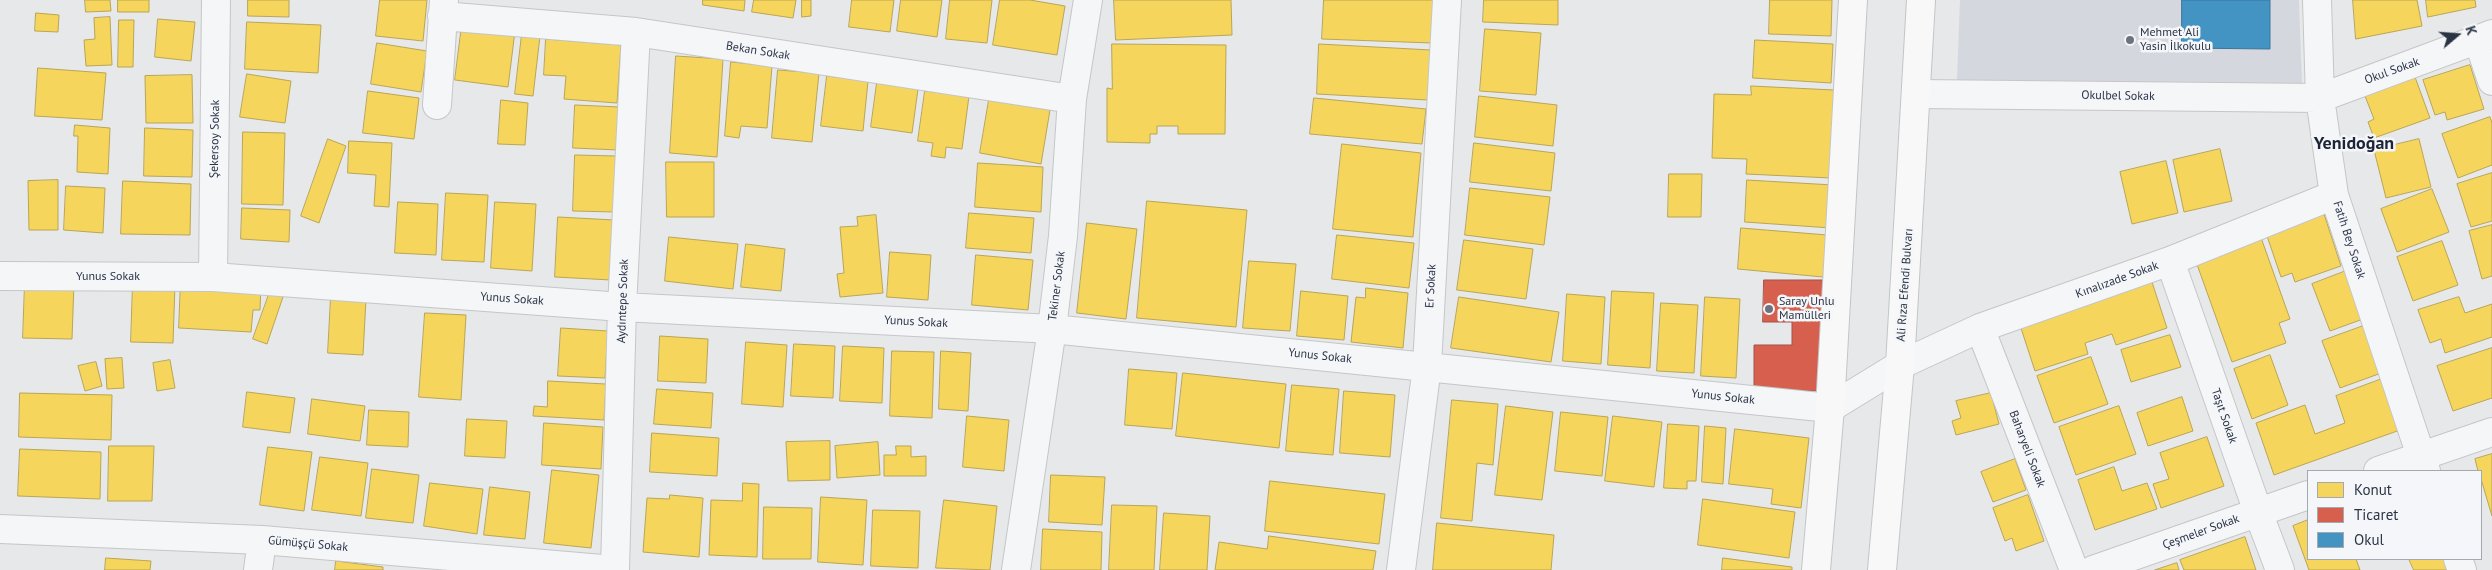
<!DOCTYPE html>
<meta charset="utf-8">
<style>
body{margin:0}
#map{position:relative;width:2492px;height:570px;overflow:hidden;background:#e6e8ea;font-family:"PT Sans",sans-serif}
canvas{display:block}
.legend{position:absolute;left:2307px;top:470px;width:175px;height:90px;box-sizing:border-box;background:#f4f6f9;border:1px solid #a4a8b1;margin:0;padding:6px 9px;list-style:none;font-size:15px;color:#2b3445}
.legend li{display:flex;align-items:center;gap:10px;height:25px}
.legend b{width:25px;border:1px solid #a4a8b1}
.north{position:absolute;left:2432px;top:10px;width:50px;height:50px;-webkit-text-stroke:4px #f4f6f9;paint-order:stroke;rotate:72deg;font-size:14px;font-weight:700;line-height:20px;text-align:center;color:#2b3445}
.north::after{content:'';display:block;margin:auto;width:18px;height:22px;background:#2b3445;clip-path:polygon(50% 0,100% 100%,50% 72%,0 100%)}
</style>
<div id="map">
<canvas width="2492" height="570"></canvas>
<ul class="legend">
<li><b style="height:14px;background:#f6d55c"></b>Konut</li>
<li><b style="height:14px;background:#d6604d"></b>Ticaret</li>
<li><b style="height:14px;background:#4393c3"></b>Okul</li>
</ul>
<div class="north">K</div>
</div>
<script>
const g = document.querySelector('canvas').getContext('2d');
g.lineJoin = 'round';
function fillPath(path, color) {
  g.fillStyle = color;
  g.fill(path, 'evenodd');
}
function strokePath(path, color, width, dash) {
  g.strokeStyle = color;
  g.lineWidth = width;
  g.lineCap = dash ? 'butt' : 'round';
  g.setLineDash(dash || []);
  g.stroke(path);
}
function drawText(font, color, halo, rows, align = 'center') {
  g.font = font + ' "PT Sans",sans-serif';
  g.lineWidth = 5;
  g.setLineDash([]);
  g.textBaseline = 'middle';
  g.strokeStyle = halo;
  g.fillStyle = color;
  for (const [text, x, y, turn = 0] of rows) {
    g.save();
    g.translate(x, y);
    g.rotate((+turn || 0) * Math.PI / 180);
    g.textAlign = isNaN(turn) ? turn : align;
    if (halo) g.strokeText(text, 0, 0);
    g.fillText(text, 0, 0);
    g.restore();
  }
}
const built = new Path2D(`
 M 1960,0 L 2299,0 L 2302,86 L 1957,80 Z`);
const homes = new Path2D(`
 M 85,0 L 110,0 L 111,11 L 86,12 Z
 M 118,0 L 149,0 L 149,12 L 118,12 Z
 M 248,0 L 289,0 L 289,17 L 248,16 Z
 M 380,0 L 427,0 L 423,41 L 376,36 Z
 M 703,0 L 745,0 L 744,11 L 703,5 Z
 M 754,0 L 796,0 L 793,18 L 752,12 Z
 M 802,0 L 811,0 L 811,16 L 802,17 Z
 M 852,0 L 894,0 L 890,32 L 849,27 Z
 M 901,0 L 942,0 L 937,37 L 897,31 Z
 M 950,0 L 992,0 L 987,43 L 946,39 Z
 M 1000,0 L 1030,0 L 1065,6 L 1057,55 L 993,45 Z
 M 1114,0 L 1231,0 L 1232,35 L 1116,40 Z
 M 1324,0 L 1434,0 L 1432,43 L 1322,39 Z
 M 1484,0 L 1558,0 L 1558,25 L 1483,22 Z
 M 1770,0 L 1832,0 L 1831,36 L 1769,34 Z
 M 2353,0 L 2417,0 L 2422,26 L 2356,39 Z
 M 2426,0 L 2475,0 L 2476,7 L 2428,17 Z
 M 36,13 L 59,15 L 58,32 L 35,31 Z
 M 110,17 L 112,65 L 86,66 L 84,40 L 95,39 L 94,18 Z
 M 158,19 L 195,22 L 191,61 L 155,57 Z
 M 119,20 L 134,20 L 133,67 L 118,67 Z
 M 247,22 L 321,25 L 318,73 L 245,69 Z
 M 462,25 L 515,31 L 508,87 L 455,80 Z
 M 1485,29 L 1541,33 L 1536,95 L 1480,91 Z
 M 522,34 L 540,36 L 533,96 L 515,94 Z
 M 546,39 L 621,45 L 617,103 L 564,99 L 566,76 L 544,75 Z
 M 1755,40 L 1833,44 L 1831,83 L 1753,78 Z
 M 377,43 L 427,51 L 421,92 L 371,84 Z
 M 1112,44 L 1226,45 L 1225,134 L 1178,134 L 1178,126 L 1157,126 L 1157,134 L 1150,134 L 1150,143 L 1107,142 L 1107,88 L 1112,89 Z
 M 1319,44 L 1431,50 L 1428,100 L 1317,94 Z
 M 676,56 L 723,59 L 717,157 L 670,153 Z
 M 731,62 L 772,66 L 767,128 L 741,126 L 739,138 L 725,136 Z
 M 2470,65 L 2484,109 L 2447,120 L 2445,112 L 2435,115 L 2423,80 Z
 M 38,68 L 106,73 L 102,120 L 35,116 Z
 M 778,70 L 819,73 L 812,142 L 772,138 Z
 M 247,74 L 291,81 L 285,123 L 240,117 Z
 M 192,75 L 193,123 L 146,123 L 145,76 Z
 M 827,76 L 868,81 L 863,131 L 821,126 Z
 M 2415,77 L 2430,118 L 2374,138 L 2368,122 L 2374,119 L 2365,96 Z
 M 877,83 L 918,89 L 912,133 L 871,127 Z
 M 1751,86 L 1834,90 L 1831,178 L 1746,174 L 1747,159 L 1712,158 L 1714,94 L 1751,95 Z
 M 368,91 L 419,98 L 414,139 L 363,133 Z
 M 925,91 L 969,96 L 962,149 L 946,147 L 945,158 L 931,156 L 933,143 L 918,141 Z
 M 1479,96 L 1557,105 L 1553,146 L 1475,137 Z
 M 1314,98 L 1426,109 L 1422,144 L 1310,134 Z
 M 501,100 L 528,103 L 525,145 L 498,144 Z
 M 989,100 L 1050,110 L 1041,164 L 980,153 Z
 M 575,105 L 620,107 L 618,150 L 573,148 Z
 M 2490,117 L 2492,123 L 2492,165 L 2458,178 L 2442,134 Z
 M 75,125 L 110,128 L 108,174 L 77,172 L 78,136 L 74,136 Z
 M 145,128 L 193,130 L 192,177 L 144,176 Z
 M 243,132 L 285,133 L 283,205 L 242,204 Z
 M 328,139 L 346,146 L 319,223 L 301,216 Z
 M 2419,139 L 2431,187 L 2386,198 L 2374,150 Z
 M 349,141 L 392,143 L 389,207 L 374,206 L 376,175 L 348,173 Z
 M 1474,143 L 1555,153 L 1551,191 L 1470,182 Z
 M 1342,144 L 1421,153 L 1413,237 L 1333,229 Z
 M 2220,149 L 2232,201 L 2184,212 L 2173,160 Z
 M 575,155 L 616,156 L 615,212 L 573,211 Z
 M 2166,161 L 2178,213 L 2132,224 L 2120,172 Z
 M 666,162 L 714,162 L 714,217 L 667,217 Z
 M 978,163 L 1043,167 L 1041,212 L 975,207 Z
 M 2492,173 L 2492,221 L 2471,227 L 2457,184 Z
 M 1669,174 L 1702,174 L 1701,217 L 1668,217 Z
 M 58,180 L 58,230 L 29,230 L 28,181 Z
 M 1747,180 L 1833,185 L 1831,228 L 1745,222 Z
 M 123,181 L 191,184 L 190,235 L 121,234 Z
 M 66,186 L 105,188 L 103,233 L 64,230 Z
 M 1470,188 L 1550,197 L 1544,245 L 1465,235 Z
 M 2432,189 L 2449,232 L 2397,252 L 2381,209 Z
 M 446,193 L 488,195 L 484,262 L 442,260 Z
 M 1147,201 L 1247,210 L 1236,327 L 1137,318 Z
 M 398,202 L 438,204 L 436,255 L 395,253 Z
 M 495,202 L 536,204 L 532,271 L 491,268 Z
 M 242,208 L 290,210 L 289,242 L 241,239 Z
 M 969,213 L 1034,218 L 1031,253 L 966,248 Z
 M 2324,214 L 2341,266 L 2295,282 L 2292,273 L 2281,277 L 2266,233 Z
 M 876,215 L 883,293 L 840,297 L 837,274 L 844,273 L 840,227 L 858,226 L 857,217 Z
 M 558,217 L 614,220 L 611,280 L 555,277 Z
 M 1087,223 L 1137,229 L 1126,319 L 1077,313 Z
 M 2492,225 L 2492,276 L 2482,279 L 2469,231 Z
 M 1741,228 L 1827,235 L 1823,277 L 1738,269 Z
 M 2259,232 L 2290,319 L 2279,323 L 2286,343 L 2232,362 L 2194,256 Z
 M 1337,235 L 1414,243 L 1409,288 L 1332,279 Z
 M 669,237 L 738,244 L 733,289 L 665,281 Z
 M 1464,240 L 1533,249 L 1526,299 L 1457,290 Z
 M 2442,241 L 2458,285 L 2413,301 L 2397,257 Z
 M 746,244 L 785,249 L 781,291 L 741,287 Z
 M 890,252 L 931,255 L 928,300 L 887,297 Z
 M 976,255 L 1033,260 L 1028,310 L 972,305 Z
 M 1249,261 L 1296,264 L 1290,331 L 1243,328 Z
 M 2346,271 L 2363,319 L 2330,331 L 2312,284 Z
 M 2150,276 L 2167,328 L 2116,345 L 2112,334 L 2085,343 L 2088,354 L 2035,371 L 2018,319 Z
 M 181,280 L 261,285 L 260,310 L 253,310 L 251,332 L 179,328 Z
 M 25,282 L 74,283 L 72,339 L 23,338 Z
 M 133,282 L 175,284 L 173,343 L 131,342 Z
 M 272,286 L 285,291 L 267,344 L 253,339 Z
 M 1366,288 L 1408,293 L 1403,348 L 1351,342 L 1356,297 L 1365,298 Z
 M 1301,291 L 1348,296 L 1344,340 L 1297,336 Z
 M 1612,291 L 1654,293 L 1650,368 L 1608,365 Z
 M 1567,294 L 1605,297 L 1601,364 L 1563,361 Z
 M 331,297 L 366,299 L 363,355 L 328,353 Z
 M 1459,297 L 1559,312 L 1551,362 L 1451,348 Z
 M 1705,297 L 1740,299 L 1736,378 L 1701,376 Z
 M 2459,297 L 2465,313 L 2492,304 L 2492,337 L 2445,353 L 2441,339 L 2430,343 L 2418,310 Z
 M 1661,303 L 1698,305 L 1694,373 L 1657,371 Z
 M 425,313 L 466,315 L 461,400 L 419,397 Z
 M 2366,325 L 2384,372 L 2340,388 L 2322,341 Z
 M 561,328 L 608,331 L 605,378 L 558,376 Z
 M 2170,335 L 2181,367 L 2131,382 L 2121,350 Z
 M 660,336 L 708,339 L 706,383 L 658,381 Z
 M 746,342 L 787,345 L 783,407 L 742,404 Z
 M 794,344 L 835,346 L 833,398 L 791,396 Z
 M 843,346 L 884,348 L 882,403 L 840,401 Z
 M 2492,348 L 2492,398 L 2453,411 L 2437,366 Z
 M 892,351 L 934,352 L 932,418 L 890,416 Z
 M 941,351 L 971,353 L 968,411 L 939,409 Z
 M 2270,355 L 2288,405 L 2252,419 L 2234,369 Z
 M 2091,357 L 2108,404 L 2054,423 L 2037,376 Z
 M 122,358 L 124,388 L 107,389 L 105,359 Z
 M 170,360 L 175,388 L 157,391 L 153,363 Z
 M 96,362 L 102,386 L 85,391 L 78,366 Z
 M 1129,369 L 1177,373 L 1172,429 L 1125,425 Z
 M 1183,373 L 1286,384 L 1279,448 L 1176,436 Z
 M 2382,379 L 2400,430 L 2274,475 L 2256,423 L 2305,405 L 2315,434 L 2345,423 L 2336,396 Z
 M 548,381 L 606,384 L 604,420 L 533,416 L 534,406 L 547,407 Z
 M 1292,385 L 1339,389 L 1333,455 L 1286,451 Z
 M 657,389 L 713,393 L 711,428 L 654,424 Z
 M 1344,391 L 1395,395 L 1390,457 L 1340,453 Z
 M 247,392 L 295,398 L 290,433 L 243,427 Z
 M 20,393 L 112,395 L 111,440 L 19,437 Z
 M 1991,393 L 1999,424 L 1956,435 L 1952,421 L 1961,418 L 1956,401 Z
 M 2182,397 L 2193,431 L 2148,446 L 2137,413 Z
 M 312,399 L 365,406 L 360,441 L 308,434 Z
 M 1452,400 L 1498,404 L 1493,465 L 1477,463 L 1472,521 L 1441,518 Z
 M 1506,406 L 1553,412 L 1542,500 L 1495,495 Z
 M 2119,406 L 2136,454 L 2076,475 L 2059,427 Z
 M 369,410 L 409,412 L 408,447 L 367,445 Z
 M 1561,412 L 1608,417 L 1602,476 L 1555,471 Z
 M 967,416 L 1009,420 L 1004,471 L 963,467 Z
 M 1613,416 L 1662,422 L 1654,487 L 1605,481 Z
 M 467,419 L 507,421 L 505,458 L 465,456 Z
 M 544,423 L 603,427 L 601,469 L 542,465 Z
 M 1668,424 L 1699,426 L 1696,481 L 1687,481 L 1687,489 L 1664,488 Z
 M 1705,426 L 1726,428 L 1723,484 L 1702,482 Z
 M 1735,429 L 1809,438 L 1801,508 L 1771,504 L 1773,489 L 1729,484 Z
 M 652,433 L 719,438 L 717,476 L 650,472 Z
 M 2207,437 L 2224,486 L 2161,508 L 2153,484 L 2169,479 L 2160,453 Z
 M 830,441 L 830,480 L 788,481 L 786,442 Z
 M 878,442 L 880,475 L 837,478 L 835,446 Z
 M 109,446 L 154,446 L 152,501 L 108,501 Z
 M 896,446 L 911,446 L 911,457 L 926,456 L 926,476 L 884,476 L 884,455 L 896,455 Z
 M 268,447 L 312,452 L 304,511 L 260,505 Z
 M 20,449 L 101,452 L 100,499 L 18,496 Z
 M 2492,454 L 2492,516 L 2481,479 L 2481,471 L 2478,471 L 2475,459 Z
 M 320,457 L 368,463 L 361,516 L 312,510 Z
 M 2015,459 L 2026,490 L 1993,502 L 1981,472 Z
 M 2114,467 L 2122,491 L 2147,483 L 2157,509 L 2095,530 L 2078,480 Z
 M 372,469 L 419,475 L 413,523 L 366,518 Z
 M 552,470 L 599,475 L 591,548 L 544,543 Z
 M 1051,475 L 1105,477 L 1102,525 L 1049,522 Z
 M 1270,481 L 1385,494 L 1379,544 L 1265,531 Z
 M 430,483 L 483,489 L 477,534 L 424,526 Z
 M 743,483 L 759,484 L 757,557 L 709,555 L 711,500 L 742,501 Z
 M 490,487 L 530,492 L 525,539 L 484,535 Z
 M 670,495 L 703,498 L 699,557 L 643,552 L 647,498 L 669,499 Z
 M 2028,495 L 2044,541 L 2016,551 L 2012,538 L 2005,541 L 1993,508 Z
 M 821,497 L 867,500 L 863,565 L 818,562 Z
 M 1703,499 L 1795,512 L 1789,558 L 1698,545 Z
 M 944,500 L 997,506 L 990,570 L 936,568 Z
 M 1112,505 L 1157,506 L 1154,570 L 1109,570 Z
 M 764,507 L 812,508 L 811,559 L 763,559 Z
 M 873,510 L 920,511 L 918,568 L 871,566 Z
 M 1164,513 L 1210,516 L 1207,570 L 1160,570 Z
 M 2308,520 L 2308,559 L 2356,559 L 2360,570 L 2309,570 L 2293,526 Z
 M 1437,523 L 1554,535 L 1551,570 L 1433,570 Z
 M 1043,529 L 1102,532 L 1101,570 L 1041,570 Z
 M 1269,536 L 1376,551 L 1373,570 L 1215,570 L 1219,542 L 1267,549 Z
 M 2245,537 L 2256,570 L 2184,570 L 2180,560 Z
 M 106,558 L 151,561 L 150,570 L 105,570 Z
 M 1723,558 L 1792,567 L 1792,570 L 1722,570 Z
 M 2409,559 L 2451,559 L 2455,570 L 2414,570 Z
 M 336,561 L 383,567 L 383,570 L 335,570 Z
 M 2177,563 L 2179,570 L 2155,570 Z`);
const shops = new Path2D(`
 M 1764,280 L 1825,280 L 1825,391 L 1754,390 L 1754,345 L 1792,345 L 1792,322 L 1763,322 Z`);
const schools = new Path2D(`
 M 2182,0 L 2270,0 L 2270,49 L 2182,48 Z`);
const minor = new Path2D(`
 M 2317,0 L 2320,98 L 2334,195 L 2426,471
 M 442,16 L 636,32 L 1072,99
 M 2478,40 L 2492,81
 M 1917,94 L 2320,98 L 2492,34
 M 437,105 L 444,0
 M 2170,261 L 2258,512 L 2280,570
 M 0,276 L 213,277 L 622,307 L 1052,329 L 1830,408 L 1900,365 L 1980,328 L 2170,261 L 2334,195
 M 213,277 L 216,0
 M 1980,328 L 2074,570
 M 2378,471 L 2492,432
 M 0,529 L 262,540 L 614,570
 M 2458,559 L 2462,570
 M 258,570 L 262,540
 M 615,570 L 622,307 L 636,32
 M 1016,570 L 1052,329 L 1063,236 L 1072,99 L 1088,0
 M 1401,570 L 1427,366 L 1447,0
 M 2093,570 L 2308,495`);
const major = new Path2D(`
 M 1816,570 L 1830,408 L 1853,0
 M 1882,570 L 1900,365 L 1921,0`);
const markers = [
 [2130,40,5,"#6c737f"],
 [1769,309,5,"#6c737f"]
];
const poiNames = [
 ["Mehmet Ali",2140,33],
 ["Yasin İlkokulu",2140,47],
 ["Saray Unlu",1779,302],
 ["Mamülleri",1779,316]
];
const streetNames = [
 ["Bekan Sokak",758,51,9],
 ["Okul Sokak",2392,71,-20],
 ["Okulbel Sokak",2118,96,1],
 ["Şekersoy Sokak",215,139,-89],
 ["Fatih Bey Sokak",2349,240,72],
 ["Yunus Sokak",108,277],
 ["Kınalızade Sokak",2117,280,-20],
 ["Ali Rıza Efendi Bulvarı",1905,285,-86],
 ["Tekiner Sokak",1057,286,-83],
 ["Er Sokak",1431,286,-87],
 ["Yunus Sokak",512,299,4],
 ["Aydıntepe Sokak",623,301,-88],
 ["Yunus Sokak",916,322,3],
 ["Yunus Sokak",1320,356,6],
 ["Yunus Sokak",1723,397,6],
 ["Taşıt Sokak",2224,416,71],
 ["Baharyeli Sokak",2027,449,69],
 ["Çeşmeler Sokak",2201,532,-20],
 ["Gümüşçü Sokak",308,544,5]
];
const districtNames = [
 ["Yenidoğan",2354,144]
];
fillPath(built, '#d4d7dd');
fillPath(homes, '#f6d55c');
strokePath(homes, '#b9a555', 1);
fillPath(shops, '#d6604d');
strokePath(shops, '#a3534b', 1);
fillPath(schools, '#4393c3');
strokePath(schools, '#3c769d', 1);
strokePath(minor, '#c4c6c8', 30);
strokePath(major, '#c2c5c8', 30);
strokePath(minor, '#f5f6f7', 28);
strokePath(major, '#f8f8f8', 28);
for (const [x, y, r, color] of markers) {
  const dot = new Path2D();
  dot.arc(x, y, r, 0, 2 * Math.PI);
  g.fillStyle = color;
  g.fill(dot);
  strokePath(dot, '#f4f6f9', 2);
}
drawText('12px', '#2b3445', '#f4f6f9', poiNames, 'left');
drawText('12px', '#2b3445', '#f4f6f9', streetNames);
drawText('bold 18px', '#1d2536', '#f4f6f9', districtNames);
</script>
